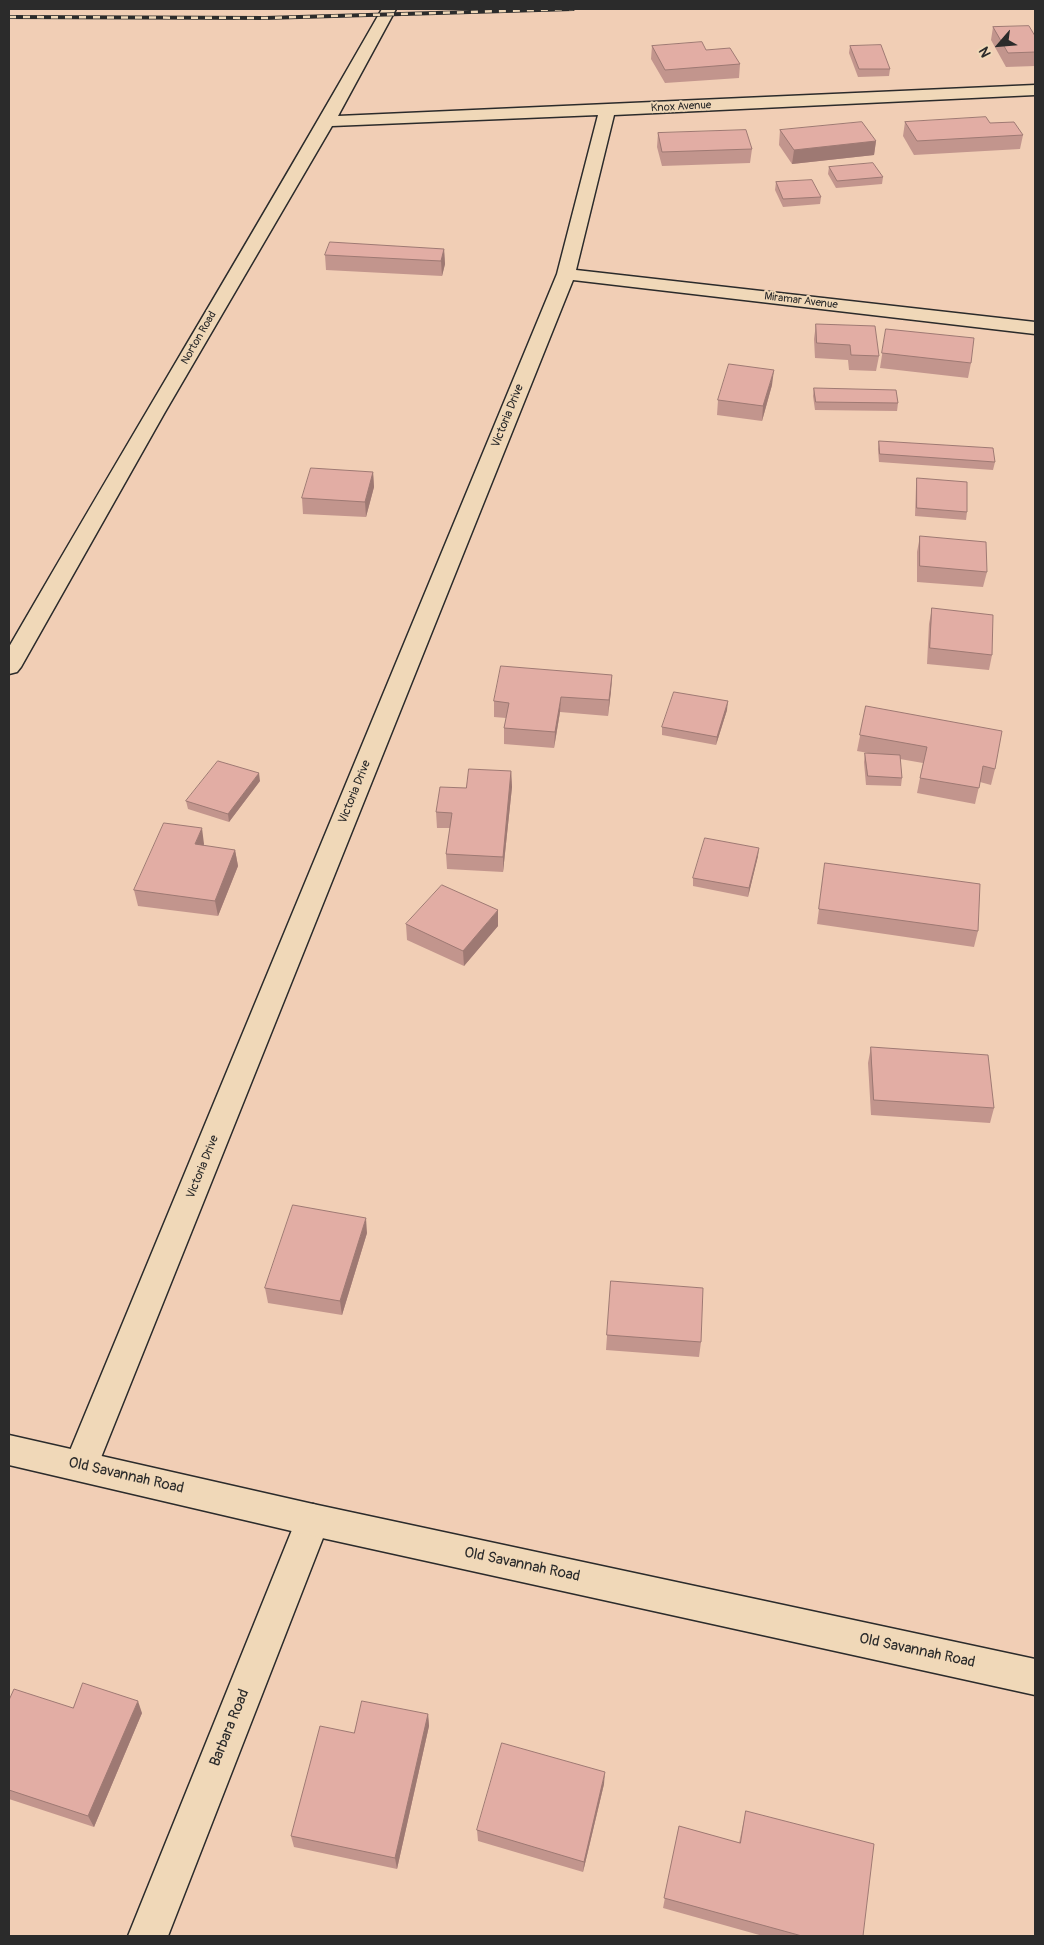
<!DOCTYPE html>
<style>
body{margin:0}
#map{position:relative;width:1044px;height:1945px;overflow:hidden;background:#f1ceb5;font-family:Pangolin,sans-serif}
canvas{display:block}
.frame{position:absolute;inset:0;border:10px solid #2b2b2b;pointer-events:none}
.north{position:absolute;left:974px;top:20px;width:50px;height:50px;-webkit-text-stroke:4px #f0d8b8;paint-order:stroke;rotate:243deg;font-size:14px;font-weight:700;line-height:20px;text-align:center;color:#2b2b2b}
.north::after{content:'';display:block;margin:auto;width:18px;height:22px;background:#2b2b2b;clip-path:polygon(50% 0,100% 100%,50% 72%,0 100%)}
</style>
<div id="map">
<canvas width="1044" height="1945"></canvas>
<div class="frame"></div>
<div class="north">N</div>
</div>
<script>
const g = document.querySelector('canvas').getContext('2d');
g.lineJoin = 'round';
function strokePath(path, color, width, dash) {
  g.strokeStyle = color;
  g.lineWidth = width;
  g.lineCap = dash ? 'butt' : 'round';
  g.setLineDash(dash || []);
  g.stroke(path);
}
function fillPath(path, color) {
  g.fillStyle = color;
  g.fill(path, 'evenodd');
}
function drawText(font, color, halo, rows, align = 'center') {
  g.font = font + ' Pangolin,sans-serif';
  g.lineWidth = 4;
  g.setLineDash([]);
  g.textBaseline = 'middle';
  g.strokeStyle = halo;
  g.fillStyle = color;
  for (const [text, x, y, turn = 0] of rows) {
    g.save();
    g.translate(x, y);
    g.rotate((+turn || 0) * Math.PI / 180);
    g.textAlign = isNaN(turn) ? turn : align;
    if (halo) g.strokeText(text, 0, 0);
    g.fillText(text, 0, 0);
    g.restore();
  }
}
const minor = new Path2D(`
 M 382,9 L 396,9 L 338,116 L 1035,85 L 1035,95 L 614,115 L 576,270 L 1035,322 L 1035,334 L 573,280 L 98,1465 L 93,1476 L 81,1481 L 69,1476 L 64,1465 L 557,274 L 598,115 L 332,126 L 165,412 L 21,667 L 17,672 L 9,674 L 9,647 C 132,434 260,223 382,9 Z
 M 313,1504 L 325,1509 L 330,1520 L 168,1936 L 128,1936 L 296,1520 L 301,1509 Z`);
const secondary = new Path2D(`
 M 9,1435 L 313,1504 L 1035,1659 L 1035,1695 L 313,1536 L 9,1465 Z`);
const rail = new Path2D(`
 M 9,17 L 265,18 L 573,9`);
const wall = new Path2D(`
 M 993,27 L 1035,36 L 1035,66 L 1006,67 L 991,40 Z
 M 652,46 L 706,50 L 740,64 L 739,78 L 665,83 L 651,59 Z
 M 850,46 L 890,69 L 889,76 L 858,77 L 849,53 Z
 M 905,122 L 990,123 L 1023,135 L 1020,149 L 914,155 L 903,136 Z
 M 780,130 L 876,141 L 874,155 L 792,164 L 779,145 Z
 M 658,133 L 752,149 L 750,163 L 662,166 L 657,147 Z
 M 829,167 L 883,177 L 882,184 L 836,188 L 828,174 Z
 M 776,182 L 821,197 L 820,204 L 783,207 L 775,190 Z
 M 444,249 L 445,264 L 442,276 L 326,270 L 325,255 Z
 M 816,324 L 879,356 L 876,371 L 849,370 L 848,360 L 815,358 L 814,339 Z
 M 886,329 L 971,363 L 968,378 L 880,368 Z
 M 772,385 L 762,421 L 717,415 L 718,400 Z
 M 814,388 L 898,403 L 897,411 L 815,410 L 813,396 Z
 M 879,441 L 995,462 L 993,470 L 879,462 L 878,449 Z
 M 373,472 L 374,487 L 366,517 L 303,514 L 302,498 Z
 M 917,478 L 967,512 L 966,520 L 915,516 L 916,486 Z
 M 920,536 L 987,572 L 983,587 L 917,582 L 917,552 Z
 M 932,608 L 992,655 L 989,670 L 927,664 L 929,624 Z
 M 612,675 L 611,691 L 608,716 L 560,712 L 554,748 L 504,744 L 504,728 L 506,718 L 494,717 L 494,701 Z
 M 866,706 L 995,769 L 991,785 L 980,782 L 975,804 L 917,793 L 923,763 L 900,759 L 902,778 L 901,786 L 866,785 L 864,762 L 865,753 L 874,754 L 857,751 Z
 M 727,710 L 716,745 L 662,735 L 662,727 Z
 M 511,771 L 512,787 L 503,872 L 447,869 L 446,854 L 450,828 L 437,828 L 436,812 Z
 M 260,781 L 229,822 L 188,809 L 186,801 Z
 M 204,844 L 204,846 L 235,850 L 238,866 L 218,916 L 138,906 L 134,890 Z
 M 758,856 L 748,897 L 693,886 L 693,878 Z
 M 825,863 L 978,931 L 974,947 L 817,924 Z
 M 406,924 L 498,926 L 464,966 L 407,940 Z
 M 871,1047 L 994,1108 L 990,1123 L 871,1115 L 868,1063 Z
 M 367,1233 L 342,1315 L 268,1303 L 265,1288 Z
 M 611,1281 L 701,1342 L 699,1357 L 606,1350 Z
 M 9,1700 L 73,1708 L 142,1713 L 94,1827 L 9,1799 Z
 M 428,1714 L 429,1726 L 397,1869 L 294,1847 L 291,1836 L 354,1733 Z
 M 604,1784 L 583,1872 L 478,1841 L 477,1830 Z
 M 746,1811 L 863,1936 L 763,1936 L 663,1908 L 679,1826 L 739,1843 Z`);
const shadedWall = new Path2D(`
 M 876,141 L 874,155 L 792,164 L 794,150 Z
 M 444,249 L 445,264 L 442,276 L 441,261 Z
 M 774,370 L 772,385 L 762,421 L 763,406 Z
 M 373,472 L 374,487 L 366,517 L 365,502 Z
 M 612,675 L 611,691 L 608,716 L 609,700 Z
 M 561,697 L 560,712 L 554,748 L 555,732 Z
 M 728,701 L 727,710 L 716,745 L 717,737 Z
 M 511,771 L 512,787 L 503,872 L 503,857 Z
 M 259,773 L 260,781 L 229,822 L 228,814 Z
 M 202,828 L 204,844 L 198,860 L 195,844 Z
 M 759,848 L 758,856 L 748,897 L 749,888 Z
 M 235,850 L 238,866 L 218,916 L 215,901 Z
 M 498,910 L 498,926 L 464,966 L 463,951 Z
 M 366,1218 L 367,1233 L 342,1315 L 340,1301 Z
 M 138,1701 L 142,1713 L 94,1827 L 88,1816 Z
 M 428,1714 L 429,1726 L 397,1869 L 395,1858 Z
 M 605,1772 L 604,1784 L 583,1872 L 584,1862 Z`);
const building = new Path2D(`
 M 1029,26 L 1035,36 L 1035,52 L 1008,53 L 993,27 Z
 M 702,42 L 706,50 L 730,48 L 740,64 L 665,70 L 652,46 Z
 M 881,45 L 890,69 L 859,69 L 850,46 Z
 M 986,117 L 990,123 L 1014,122 L 1023,135 L 917,141 L 905,122 Z
 M 862,122 L 876,141 L 794,150 L 780,130 Z
 M 746,130 L 752,149 L 662,152 L 658,133 Z
 M 873,163 L 883,177 L 837,181 L 829,167 Z
 M 812,180 L 821,197 L 783,199 L 776,182 Z
 M 330,242 L 444,249 L 441,261 L 325,255 Z
 M 816,324 L 875,326 L 879,356 L 851,355 L 850,345 L 817,343 Z
 M 886,329 L 974,338 L 971,363 L 882,353 Z
 M 729,364 L 774,370 L 763,406 L 718,400 Z
 M 814,388 L 896,390 L 898,403 L 816,402 Z
 M 879,441 L 993,448 L 995,462 L 880,454 Z
 M 311,468 L 373,472 L 365,502 L 302,498 Z
 M 917,478 L 967,482 L 967,512 L 917,508 Z
 M 920,536 L 986,542 L 987,572 L 920,566 Z
 M 932,608 L 993,615 L 992,655 L 930,648 Z
 M 501,666 L 612,675 L 609,700 L 561,697 L 555,732 L 504,728 L 509,703 L 494,701 Z
 M 674,692 L 728,701 L 717,737 L 662,727 Z
 M 866,706 L 1002,731 L 995,769 L 983,766 L 979,788 L 920,778 L 927,747 L 860,735 Z
 M 865,753 L 900,755 L 902,778 L 868,776 Z
 M 218,761 L 259,773 L 228,814 L 186,801 Z
 M 469,769 L 511,771 L 503,857 L 446,854 L 452,813 L 436,812 L 440,787 L 466,788 Z
 M 164,823 L 202,828 L 195,844 L 235,850 L 215,901 L 134,890 Z
 M 705,838 L 759,848 L 749,888 L 693,878 Z
 M 825,863 L 980,884 L 978,931 L 819,909 Z
 M 442,885 L 498,910 L 463,951 L 406,924 Z
 M 871,1047 L 988,1055 L 994,1108 L 874,1100 Z
 M 293,1205 L 366,1218 L 340,1301 L 265,1288 Z
 M 611,1281 L 703,1288 L 701,1342 L 607,1335 Z
 M 83,1683 L 138,1701 L 88,1816 L 9,1790 L 9,1700 L 14,1689 L 73,1708 Z
 M 362,1701 L 428,1714 L 395,1858 L 291,1836 L 320,1726 L 354,1733 Z
 M 502,1743 L 605,1772 L 584,1862 L 477,1830 Z
 M 746,1811 L 874,1844 L 863,1936 L 802,1936 L 664,1898 L 679,1826 L 740,1843 Z`);
const farStreetnames = [
 ["Knox Avenue",681,107,-3],
 ["Miramar Avenue",801,301,7],
 ["Norton Road",199,338,-60]
];
const streetNames = [
 ["Victoria Drive",508,416,-68],
 ["Victoria Drive",355,792,-68],
 ["Victoria Drive",203,1167,-68]
];
const nearStreetnames = [
 ["Old Savannah Road",126,1476,13],
 ["Old Savannah Road",522,1565,12],
 ["Old Savannah Road",917,1651,12],
 ["Barbara Road",230,1728,-68]
];
strokePath(minor, '#2b2b2b', 3);
strokePath(secondary, '#2b2b2b', 3);
fillPath(minor, '#f0d8b8');
fillPath(secondary, '#f0d8b8');
strokePath(rail, '#2b2b2b', 4);
strokePath(rail, '#f0d8b8', 2.5, [7]);
fillPath(wall, '#c2958d');
fillPath(shadedWall, '#9e7973');
fillPath(building, '#e2ada4');
strokePath(building, '#9e7973', 1);
drawText('11px', '#2b2b2b', '#f0d8b8', farStreetnames);
drawText('12px', '#2b2b2b', '#f0d8b8', streetNames);
drawText('15px', '#2b2b2b', '#f0d8b8', nearStreetnames);
</script>
